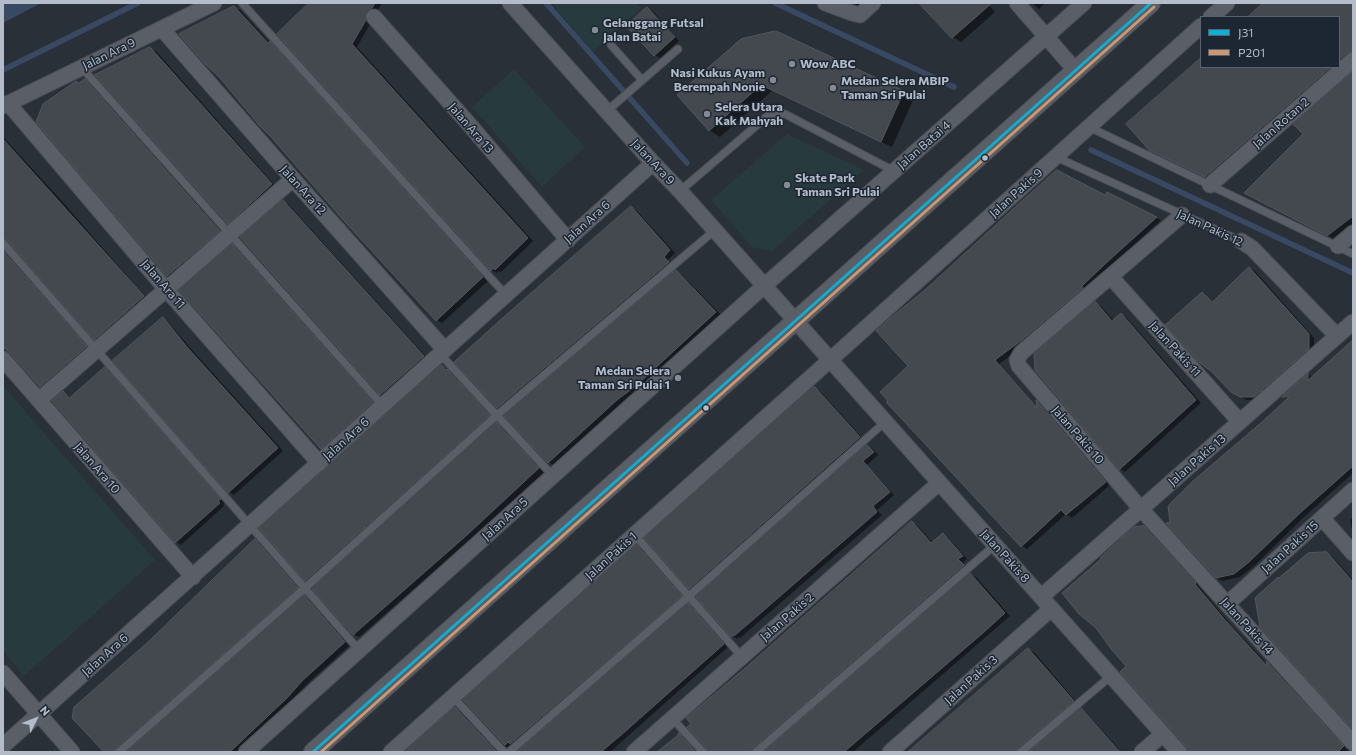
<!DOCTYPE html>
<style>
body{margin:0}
#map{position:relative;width:1356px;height:755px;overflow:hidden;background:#2a3038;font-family:Commissioner,sans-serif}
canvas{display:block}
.frame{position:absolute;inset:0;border:4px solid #b4bcc9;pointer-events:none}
.legend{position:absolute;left:1200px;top:16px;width:140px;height:52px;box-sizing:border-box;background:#1d2633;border:1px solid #59626f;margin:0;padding:5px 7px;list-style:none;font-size:12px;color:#b4bcc9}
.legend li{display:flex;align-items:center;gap:8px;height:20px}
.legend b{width:20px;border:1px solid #59626f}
.north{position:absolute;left:16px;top:699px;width:40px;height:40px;-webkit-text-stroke:3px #1d2633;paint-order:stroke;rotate:48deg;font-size:11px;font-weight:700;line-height:16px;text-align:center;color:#b4bcc9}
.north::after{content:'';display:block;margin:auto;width:14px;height:18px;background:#b4bcc9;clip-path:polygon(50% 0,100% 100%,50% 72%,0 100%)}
</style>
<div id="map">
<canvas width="1356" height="755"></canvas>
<div class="frame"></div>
<ul class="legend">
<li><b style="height:5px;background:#0dafd3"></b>J31</li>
<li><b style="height:5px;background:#cd976f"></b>P201</li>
</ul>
<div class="north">N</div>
</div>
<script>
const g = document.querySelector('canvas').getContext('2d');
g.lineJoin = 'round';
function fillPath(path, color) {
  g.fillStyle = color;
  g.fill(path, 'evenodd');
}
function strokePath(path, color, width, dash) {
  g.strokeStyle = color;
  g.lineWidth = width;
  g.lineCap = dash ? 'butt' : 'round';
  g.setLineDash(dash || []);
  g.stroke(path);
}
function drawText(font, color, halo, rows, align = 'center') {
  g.font = font + ' Commissioner,sans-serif';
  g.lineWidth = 3;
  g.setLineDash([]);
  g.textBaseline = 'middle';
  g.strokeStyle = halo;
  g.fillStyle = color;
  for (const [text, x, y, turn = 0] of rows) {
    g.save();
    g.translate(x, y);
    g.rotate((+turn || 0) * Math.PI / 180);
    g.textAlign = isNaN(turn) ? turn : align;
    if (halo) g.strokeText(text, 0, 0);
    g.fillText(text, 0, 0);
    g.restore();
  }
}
const green = new Path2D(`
 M 551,3 L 636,3 L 641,8 L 593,52 Z
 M 514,69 L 585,147 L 542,187 L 472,107 Z
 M 787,134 L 864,170 L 772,251 L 752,247 L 711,200 Z
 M 3,386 L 155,560 L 24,676 L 3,651 Z`);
const water = new Path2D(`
 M 3,3 L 41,3 L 3,23 Z`);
const shadow = new Path2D(`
 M 310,3 L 382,3 L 357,47 L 533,241 L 501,272 L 499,271 L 497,273 L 491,270 Z
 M 852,3 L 868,3 L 863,7 Z
 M 922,3 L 987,3 L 995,12 L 961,42 L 953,37 Z
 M 1032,3 L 1045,3 L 1039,9 Z
 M 1263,3 L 1353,3 L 1353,56 L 1211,180 L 1156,153 L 1201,59 L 1201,67 L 1339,67 L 1339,17 L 1249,17 Z
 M 234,7 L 240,10 L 270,43 L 275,46 L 488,281 L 442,323 L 436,320 Z
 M 647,8 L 653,11 L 679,41 L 660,58 L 655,55 Z
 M 776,32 L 914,98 L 892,147 L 772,91 L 720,137 L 710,131 L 678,95 Z
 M 150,48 L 156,51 L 277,188 L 234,226 L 228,223 Z
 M 1353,73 L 1353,223 L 1333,238 L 1250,196 L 1304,134 Z
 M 85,80 L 91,83 L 225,234 L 173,279 L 168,276 L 38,122 L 79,83 Z
 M 3,137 L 61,200 L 148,300 L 100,342 L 95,339 L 9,241 L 6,242 L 3,245 L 4,250 L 92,350 L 46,390 L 40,387 L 3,345 Z
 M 1105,196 L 1161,220 L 1110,267 L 1087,290 L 1028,343 L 999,364 L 1037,408 L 1037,402 L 1042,404 L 1110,485 L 1072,518 L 1066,514 L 1027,549 L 1022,546 L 914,429 Z
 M 283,201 L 288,204 L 429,360 L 386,398 L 381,395 L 241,238 Z
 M 631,207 L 636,210 L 675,253 L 668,260 L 673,266 L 503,410 L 498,408 L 456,362 Z
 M 232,245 L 237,248 L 378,406 L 327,451 L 321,448 Z
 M 1250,268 L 1255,271 L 1314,338 L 1314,352 L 1260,400 L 1246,400 L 1232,391 L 1202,293 L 1213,302 Z
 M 676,271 L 681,274 L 721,315 L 553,465 L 548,462 Z
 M 1095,302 L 1101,306 L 1114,321 L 1121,314 L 1126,317 L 1201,403 L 1125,472 L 1120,469 Z
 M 163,318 L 168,322 L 193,351 L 283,451 L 234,495 L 229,492 Z
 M 1353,341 L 1353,473 L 1304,517 L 1255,565 L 1240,577 L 1222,581 L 1217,578 L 1172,523 L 1262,423 L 1288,399 L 1283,397 L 1309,375 L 1313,377 Z
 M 442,366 L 453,373 L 494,418 L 311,583 L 306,580 L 261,529 Z
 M 105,368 L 110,371 L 225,503 L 223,505 L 224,506 L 181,545 L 176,542 L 63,392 L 70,398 Z
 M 814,388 L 820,391 L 865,441 L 695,591 L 690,588 L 646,538 Z
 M 497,423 L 502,427 L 544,472 L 472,538 L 359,637 L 353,634 Z
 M 867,446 L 873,449 L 878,455 L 867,465 L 894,495 L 877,510 L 882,515 L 740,638 L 739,637 L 737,639 L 732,636 Z
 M 1353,517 L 1353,534 L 1350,520 Z
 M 912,522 L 917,525 L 933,543 L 943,534 L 948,537 L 967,559 L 963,563 L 968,569 L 758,752 L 709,752 L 744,671 Z
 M 1144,527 L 1149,530 L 1200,586 L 1199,586 L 1230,624 L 1268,665 L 1268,663 L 1272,665 L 1351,752 L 1188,752 L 1187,746 L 1127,666 Z
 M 255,540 L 261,543 L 302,591 L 117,752 L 105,752 L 148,643 Z
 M 637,546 L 642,549 L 686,599 L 513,750 L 507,747 L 464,700 Z
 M 1326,553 L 1332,556 L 1353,580 L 1353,728 L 1280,579 Z
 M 970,574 L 976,577 L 1010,616 L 853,752 L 765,752 Z
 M 305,596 L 310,599 L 350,645 L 308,683 L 293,699 L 238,752 L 131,752 Z
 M 688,604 L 694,608 L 728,647 L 610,752 L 517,752 Z
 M 1028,649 L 1034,652 L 1078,704 L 1023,752 L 909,752 Z
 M 455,708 L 461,711 L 499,752 L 406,752 Z
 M 1081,709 L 1086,713 L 1119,749 L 1116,752 L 1030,752 Z
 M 679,735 L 685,738 L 698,752 L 659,752 Z`);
const stream = new Path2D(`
 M 546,3 L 687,163
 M 775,3 L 954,87
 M 3,70 L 138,3
 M 1091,150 L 1353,273`);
const building = new Path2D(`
 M 309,3 L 375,3 L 372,8 L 366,14 L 366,20 L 352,44 L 528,238 L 495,270 L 493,268 L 491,271 L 277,34 Z
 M 919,3 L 992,3 L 952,38 Z
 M 1263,3 L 1353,3 L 1353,51 L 1347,53 L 1339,60 L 1339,17 L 1248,17 Z
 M 234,6 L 268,43 L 270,41 L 483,277 L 436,321 L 345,222 L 271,137 L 259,125 L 220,78 L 204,63 L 179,34 Z
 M 647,7 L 675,37 L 654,56 L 626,26 Z
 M 776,31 L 904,91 L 881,142 L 761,85 L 709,131 L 677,95 L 741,39 Z
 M 150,47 L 272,184 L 228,224 L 95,75 Z
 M 1201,58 L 1201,67 L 1331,67 L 1205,177 L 1149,150 L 1126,124 Z
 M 1353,72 L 1353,216 L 1327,236 L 1244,193 L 1303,134 L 1293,124 Z
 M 85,79 L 220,231 L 167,276 L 36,122 L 43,104 L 76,81 L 78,83 Z
 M 3,139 L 144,296 L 94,340 L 7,240 L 3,238 Z
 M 1057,170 L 1105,195 L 1107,192 L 1157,217 L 1105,264 L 1082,286 L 1083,288 L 1022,340 L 995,360 L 1037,408 L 1036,400 L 1106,482 L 1066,515 L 1061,510 L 1021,547 L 886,402 L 888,401 L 880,392 L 908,366 L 876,331 L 888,320 L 926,289 L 1024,199 Z
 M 283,200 L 424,356 L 380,395 L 240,237 Z
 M 631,206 L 670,250 L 664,257 L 669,262 L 497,408 L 454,362 L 506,315 Z
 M 232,244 L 373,402 L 321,449 L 179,290 Z
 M 3,251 L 87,346 L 40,387 L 10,353 L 3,347 Z
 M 1249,267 L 1309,334 L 1309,349 L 1254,397 L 1240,397 L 1231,392 L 1212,372 L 1199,362 L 1165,325 L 1202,292 L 1212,302 Z
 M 676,270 L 716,312 L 637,385 L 617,400 L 548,463 L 504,416 Z
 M 1095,301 L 1112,321 L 1121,313 L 1196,400 L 1119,470 L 1035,370 L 1034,354 Z
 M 163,317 L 187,347 L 278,448 L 228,493 L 112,361 Z
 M 1353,340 L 1353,466 L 1299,514 L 1249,562 L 1234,574 L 1216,578 L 1166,523 L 1170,522 L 1168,506 L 1193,481 L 1262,422 L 1289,397 L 1282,397 L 1308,373 L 1308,380 Z
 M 442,365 L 446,370 L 447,369 L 490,415 L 305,581 L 259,528 Z
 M 105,367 L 221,499 L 218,501 L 220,503 L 175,543 L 52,401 L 63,391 L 69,398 Z
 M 814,386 L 860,437 L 689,589 L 644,538 Z
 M 496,422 L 539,468 L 467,535 L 353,635 L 312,589 Z
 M 867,445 L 874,452 L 863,461 L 890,492 L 873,506 L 877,512 L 755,618 L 734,636 L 734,635 L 731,637 L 696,597 Z
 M 912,521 L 931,543 L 943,533 L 963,556 L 958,559 L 964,565 L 753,748 L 751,752 L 708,752 L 707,749 L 687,727 L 691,724 L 686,718 L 743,670 Z
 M 1144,526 L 1196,583 L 1195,584 L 1225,620 L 1267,666 L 1266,661 L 1344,746 L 1338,752 L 1188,752 L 1186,746 L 1120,672 L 1126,666 L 1112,650 L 1096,628 L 1079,614 L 1062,593 L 1101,559 L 1100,558 L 1134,527 Z
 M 255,539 L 298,588 L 116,748 L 114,752 L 104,752 L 72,718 L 74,707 L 147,643 Z
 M 637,545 L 682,596 L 510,744 L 508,742 L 505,745 L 463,700 Z
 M 1327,552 L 1353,582 L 1353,730 L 1260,627 L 1255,598 L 1278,577 L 1279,578 L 1308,553 Z
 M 970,573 L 1005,613 L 983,633 L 844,752 L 764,752 Z
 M 304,595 L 345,642 L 302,681 L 288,697 L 230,752 L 127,752 Z
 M 688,603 L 724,644 L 620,736 L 601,752 L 517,752 Z
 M 1028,648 L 1074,701 L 1018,748 L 1016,752 L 908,752 Z
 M 455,707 L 497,752 L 405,752 Z
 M 1081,708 L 1120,752 L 1029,752 Z
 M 679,733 L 696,752 L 657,752 L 677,736 Z`);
const service = new Path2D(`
 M 242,3 L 506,295
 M 611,45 L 642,80
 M 82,68 L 383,406
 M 607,111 L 678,49
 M 1089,127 L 1353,254
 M 1056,157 L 1241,241
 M 680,191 L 770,114 L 785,114 L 894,171
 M 3,243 L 359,650
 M 440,354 L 553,476
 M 635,535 L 742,657
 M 453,697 L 504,752
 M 672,718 L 703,752
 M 119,752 L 305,588 L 497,415 L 715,230
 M 509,752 L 689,596 L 885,422
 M 756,752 L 995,545
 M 1021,752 L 1111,676`);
const minor = new Path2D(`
 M 510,3 L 653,163 L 680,191 L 1179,752
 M 825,3 L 852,13 L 860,15 L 873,3
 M 1017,3 L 1076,71
 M 374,17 L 468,123 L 568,240
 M 1211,17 L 1227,3
 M 162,29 L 293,179 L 445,350
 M 8,103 L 166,289 L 319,463
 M 3,106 L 214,3
 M 1210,185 L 1353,60
 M 1182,215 L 1021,353 L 1017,360 L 1019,366 L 1141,509 L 1353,743
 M 1241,241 L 1252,248 L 1337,336
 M 1338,246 L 1353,233
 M 1111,277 L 1240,422
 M 3,359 L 193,577
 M 39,400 L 293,179
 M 1322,518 L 1353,553
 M 1041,597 L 1353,322
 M 1227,604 L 1353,490
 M 3,673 L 72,752
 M 3,746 L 653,163
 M 246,752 L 764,286 L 1084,3
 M 391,752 L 830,360 L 1201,26
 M 634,752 L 939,483
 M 890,752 L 1051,609
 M 1142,752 L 1163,734`);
const tertiary = new Path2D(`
 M 313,752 L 1151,3`);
const bus1 = new Path2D(`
 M 313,752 L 1151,3`);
const bus2 = new Path2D(`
 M 321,752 L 1154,7`);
const markers = [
 [595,30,4,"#848b96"],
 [792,64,4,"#848b96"],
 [773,80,4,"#848b96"],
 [833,88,4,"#848b96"],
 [707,114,4,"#848b96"],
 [985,158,3.5,"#b4bcc9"],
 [787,185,4,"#848b96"],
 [678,378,4,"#848b96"],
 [706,408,3.5,"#b4bcc9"]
];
const poiNames = [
 ["Gelanggang Futsal",603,23],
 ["Jalan Batai",603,37],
 ["Wow ABC",800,64],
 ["Nasi Kukus Ayam",765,73,"right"],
 ["Berempah Nonie",765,87,"right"],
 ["Medan Selera MBIP",841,81],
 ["Taman Sri Pulai",841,95],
 ["Selera Utara",715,107],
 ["Kak Mahyah",715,121],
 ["Skate Park",795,178],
 ["Taman Sri Pulai",795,192],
 ["Medan Selera",670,371,"right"],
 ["Taman Sri Pulai 1",670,385,"right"]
];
const streetNames = [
 ["Jalan Ara 9",109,54,-26],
 ["Jalan Rotan 2",1281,123,-41],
 ["Jalan Ara 13",471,128,49],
 ["Jalan Batai 4",924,145,-41],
 ["Jalan Ara 9",653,162,47],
 ["Jalan Ara 12",303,190,48],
 ["Jalan Pakis 9",1016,193,-42],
 ["Jalan Ara 6",587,222,-42],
 ["Jalan Pakis 12",1210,228,25],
 ["Jalan Ara 11",163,284,49],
 ["Jalan Pakis 11",1175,349,48],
 ["Jalan Pakis 10",1078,435,49],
 ["Jalan Ara 6",346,439,-42],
 ["Jalan Pakis 13",1197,460,-41],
 ["Jalan Ara 10",97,468,49],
 ["Jalan Ara 5",505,519,-42],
 ["Jalan Pakis 15",1290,547,-42],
 ["Jalan Pakis 1",611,556,-42],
 ["Jalan Pakis 8",1005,556,48],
 ["Jalan Pakis 2",787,617,-41],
 ["Jalan Pakis 14",1247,626,48],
 ["Jalan Ara 6",105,655,-42],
 ["Jalan Pakis 3",971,680,-42]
];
fillPath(green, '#273a3e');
fillPath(water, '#384963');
fillPath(shadow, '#0007');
strokePath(stream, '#384963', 5.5);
fillPath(building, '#444950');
strokePath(building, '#52575f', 1);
strokePath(service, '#484c53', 9);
strokePath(minor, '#484c53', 17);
strokePath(tertiary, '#484c53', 20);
strokePath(service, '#5a5e66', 7);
strokePath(minor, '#5a5e66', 15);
strokePath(tertiary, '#5a5e66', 18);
strokePath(bus1, '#0dafd3', 3);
strokePath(bus2, '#cd976f', 3);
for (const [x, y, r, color] of markers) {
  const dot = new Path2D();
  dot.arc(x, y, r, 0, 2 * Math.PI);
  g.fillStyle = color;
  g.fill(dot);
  strokePath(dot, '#1d2633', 1.5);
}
drawText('bold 12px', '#b4bcc9', '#1d2633', poiNames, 'left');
drawText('12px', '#b4bcc9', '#1d2633', streetNames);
</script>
